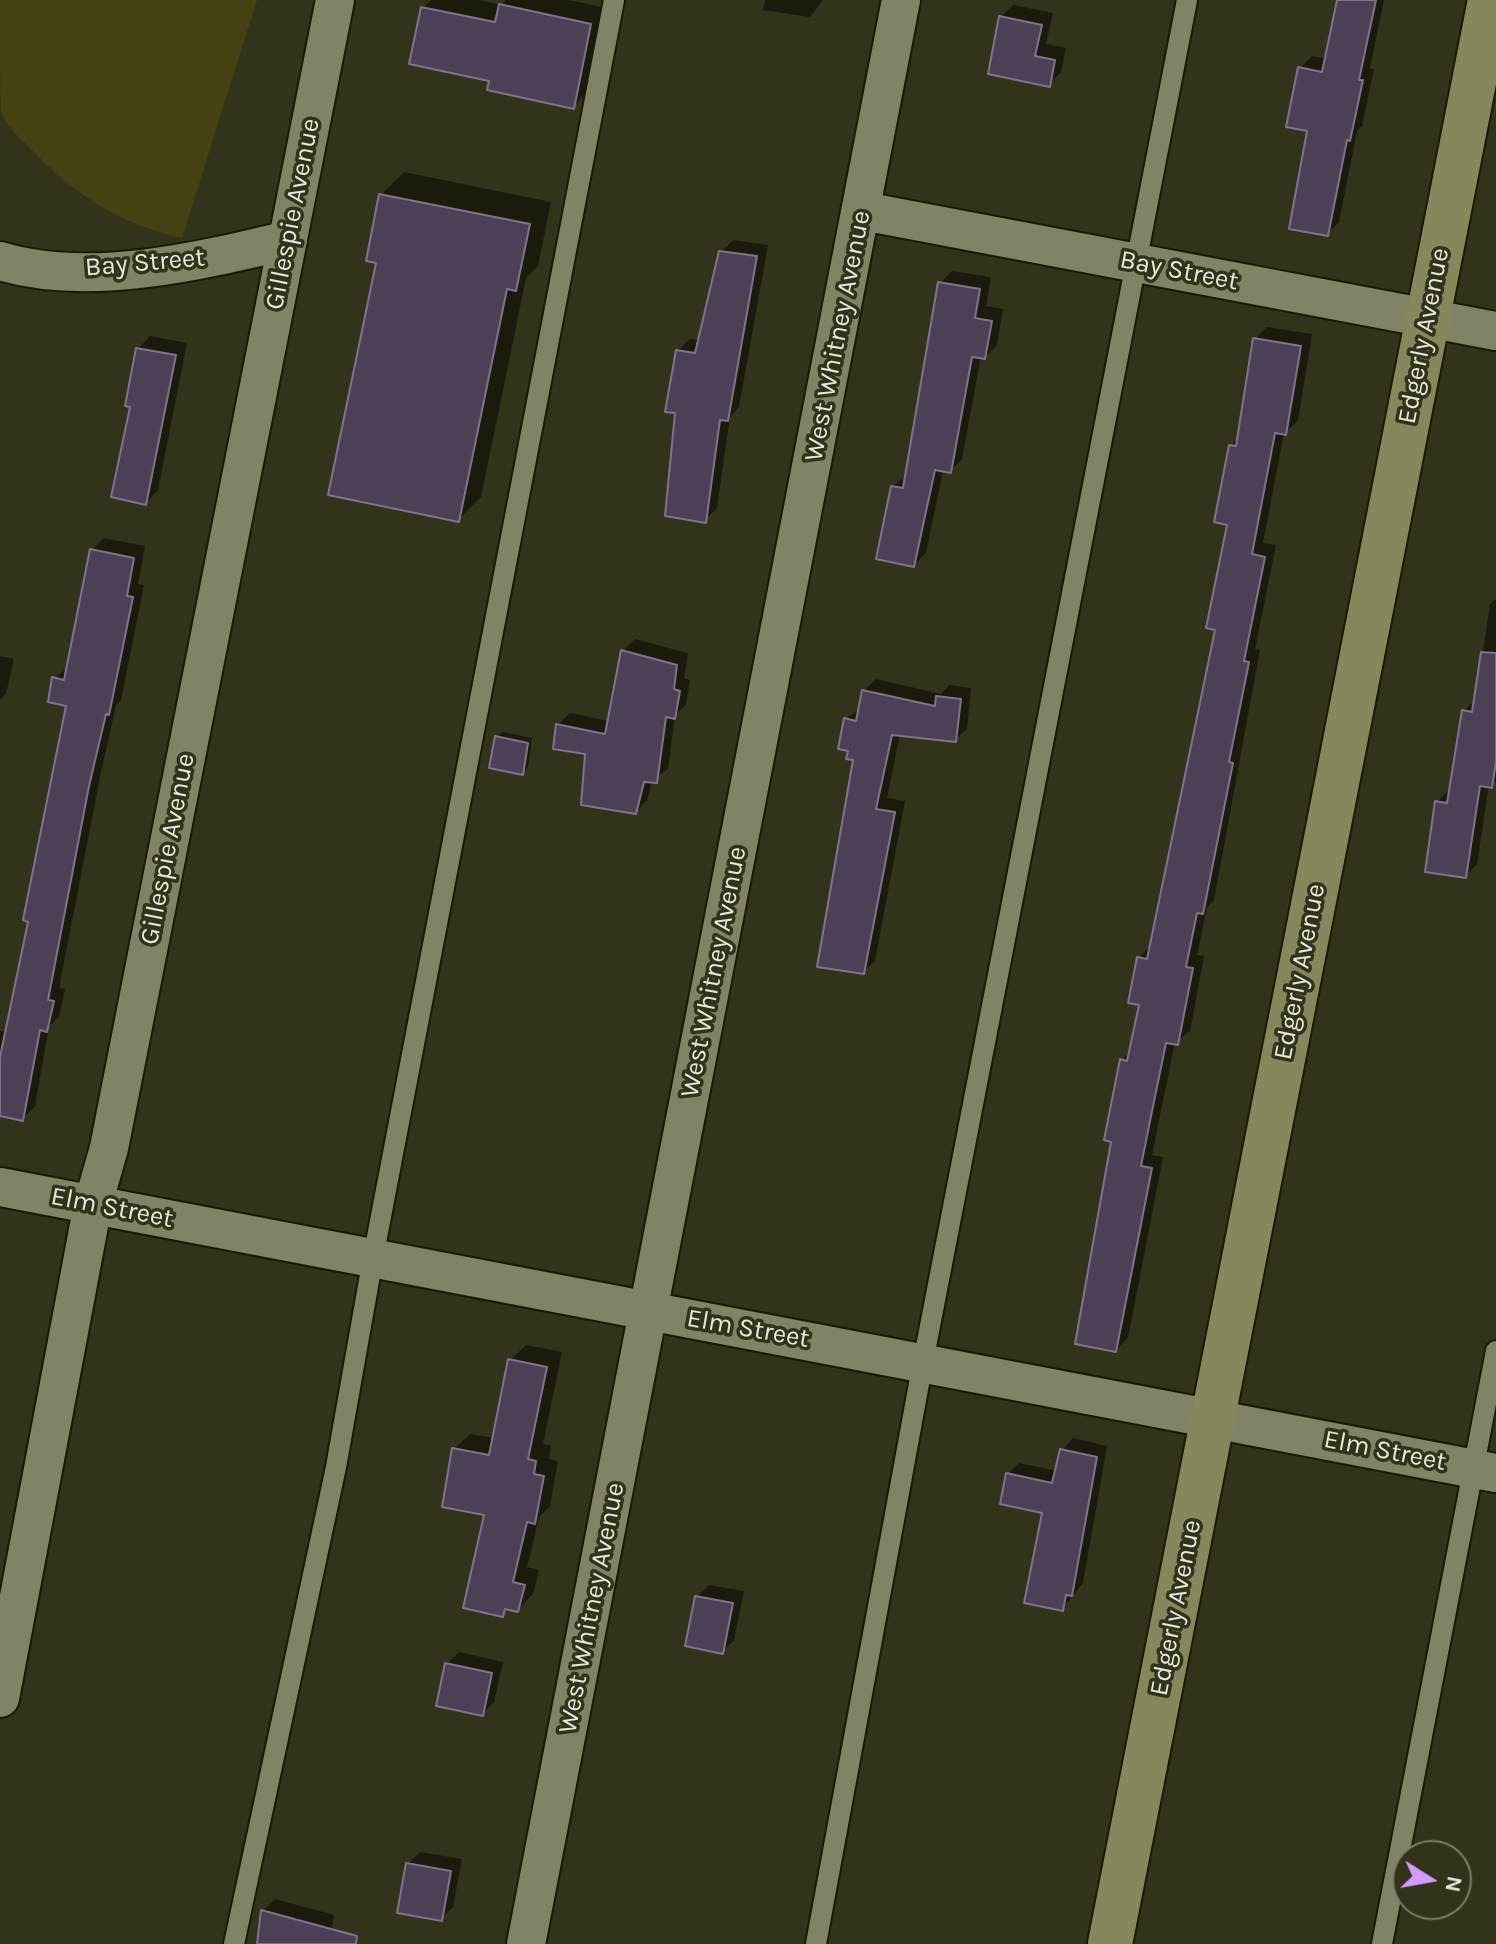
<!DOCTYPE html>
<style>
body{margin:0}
#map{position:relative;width:1496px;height:1944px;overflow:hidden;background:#33321a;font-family:Karla,sans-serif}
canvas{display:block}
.north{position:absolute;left:1392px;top:1840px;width:80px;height:80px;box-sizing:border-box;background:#33321a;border:2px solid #7b7b66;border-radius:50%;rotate:101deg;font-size:22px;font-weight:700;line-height:32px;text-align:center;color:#e7e8d9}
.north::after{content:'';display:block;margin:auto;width:28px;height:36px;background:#d09dff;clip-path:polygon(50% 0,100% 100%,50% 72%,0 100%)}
</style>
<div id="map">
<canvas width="1496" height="1944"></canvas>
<div class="north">N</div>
</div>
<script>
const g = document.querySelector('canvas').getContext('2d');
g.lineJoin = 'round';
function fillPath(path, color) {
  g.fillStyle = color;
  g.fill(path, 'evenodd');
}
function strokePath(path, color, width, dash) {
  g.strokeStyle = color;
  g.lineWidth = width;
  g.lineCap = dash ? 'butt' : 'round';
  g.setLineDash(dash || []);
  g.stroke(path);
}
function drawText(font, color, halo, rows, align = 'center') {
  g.font = font + ' Karla,sans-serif';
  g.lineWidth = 7;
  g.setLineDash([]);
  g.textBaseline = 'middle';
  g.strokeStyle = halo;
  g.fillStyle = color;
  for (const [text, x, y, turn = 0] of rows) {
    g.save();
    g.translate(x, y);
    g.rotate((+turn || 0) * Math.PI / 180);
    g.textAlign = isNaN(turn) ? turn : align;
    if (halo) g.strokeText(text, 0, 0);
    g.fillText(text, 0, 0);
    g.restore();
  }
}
const green = new Path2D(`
 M 0,0 L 257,0 L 182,238 C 119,224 75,195 31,149 C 20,138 6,127 1,111 C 0,89 0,26 0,0 Z`);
const shadow = new Path2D(`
 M 431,0 L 479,0 L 501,5 L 506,0 L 569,0 L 606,8 L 589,90 L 573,107 L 491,79 L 423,8 Z
 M 765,0 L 823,0 L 810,17 L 763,10 Z
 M 1339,0 L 1384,0 L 1370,68 L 1374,69 L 1362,126 L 1357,131 L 1339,222 L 1327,234 L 1300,68 L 1312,56 L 1327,59 Z
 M 1013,5 L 1053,13 L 1046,44 L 1066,48 L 1061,72 L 1049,84 L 1001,17 Z
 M 404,172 L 551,202 L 538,266 L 526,278 L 481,497 L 458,520 L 379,261 L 381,195 Z
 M 733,240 L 768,245 L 739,407 L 730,417 L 717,508 L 705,520 L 677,411 L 677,351 L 690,339 L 700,340 L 721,252 Z
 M 952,271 L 991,277 L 986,306 L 1003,309 L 997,345 L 985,357 L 981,356 L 962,459 L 950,471 L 943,470 L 926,553 L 914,565 L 893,486 L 907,475 L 940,283 Z
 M 1267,327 L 1312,334 L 1298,421 L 1284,433 L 1263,543 L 1276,545 L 1255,649 L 1260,650 L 1214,900 L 1207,908 L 1197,955 L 1204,956 L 1190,1031 L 1175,1042 L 1152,1155 L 1163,1157 L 1128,1338 L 1116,1350 L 1113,1140 L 1122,1060 L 1131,1050 L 1141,1003 L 1139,958 L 1152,944 L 1217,628 L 1229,524 L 1231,446 L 1240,436 L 1255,339 Z
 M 150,336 L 187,343 L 158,490 L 146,503 L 133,406 L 138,349 Z
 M 104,538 L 145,546 L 138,584 L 144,585 L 121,700 L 116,705 L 101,772 L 59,988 L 65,989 L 59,1017 L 49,1026 L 35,1106 L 23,1118 L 0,1114 L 0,1031 L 7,1032 L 69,704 L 54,678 L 69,667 L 92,550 Z
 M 1496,599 L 1496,781 L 1489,785 L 1477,864 L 1465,876 L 1437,802 L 1449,790 L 1464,711 L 1476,699 L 1490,604 Z
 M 635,639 L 688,653 L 684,678 L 690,680 L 686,705 L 675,715 L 668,769 L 652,781 L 647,800 L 636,812 L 587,753 L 558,725 L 570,713 L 609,721 L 623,651 Z
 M 0,656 L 14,659 L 6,694 L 0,700 Z
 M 876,679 L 941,694 L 949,685 L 971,688 L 967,729 L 955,740 L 900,734 L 887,798 L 905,801 L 875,961 L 863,972 L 855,759 L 846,719 L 861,708 L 864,691 Z
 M 502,732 L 532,738 L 528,767 L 522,773 L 497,737 Z
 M 526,1345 L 562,1352 L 543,1444 L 551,1446 L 549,1459 L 558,1461 L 550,1506 L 539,1518 L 527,1567 L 539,1570 L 533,1594 L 518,1610 L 509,1608 L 502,1615 L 486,1513 L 454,1449 L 470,1434 L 494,1438 L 510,1360 Z
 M 1073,1438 L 1107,1446 L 1083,1583 L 1062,1609 L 1045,1511 L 1008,1474 L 1019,1463 L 1057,1471 L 1062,1450 Z
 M 709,1585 L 744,1591 L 734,1640 L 722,1652 L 697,1597 Z
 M 459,1652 L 503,1662 L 494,1702 L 482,1714 L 447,1664 Z
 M 420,1852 L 462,1859 L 453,1907 L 441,1919 L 408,1864 Z
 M 275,1899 L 334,1915 L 329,1944 L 259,1944 L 263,1911 Z`);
const building = new Path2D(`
 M 1337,0 L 1376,0 L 1359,80 L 1363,80 L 1350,141 L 1347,140 L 1328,236 L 1289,229 L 1307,131 L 1286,127 L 1298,67 L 1322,72 Z
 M 499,4 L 591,24 L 574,109 L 487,90 L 489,81 L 409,64 L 421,7 L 495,22 Z
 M 999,16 L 1042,25 L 1035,56 L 1055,60 L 1050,87 L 988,74 Z
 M 379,194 L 530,224 L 516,291 L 507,289 L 459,522 L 328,495 L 376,263 L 366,261 Z
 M 719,251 L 757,256 L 728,421 L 720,420 L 706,523 L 665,516 L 675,413 L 665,412 L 676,350 L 695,353 Z
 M 938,282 L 980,289 L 975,318 L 992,321 L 985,359 L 972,357 L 951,473 L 935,470 L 914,567 L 876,559 L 891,486 L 903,488 Z
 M 1253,338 L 1301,346 L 1286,435 L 1275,433 L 1252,554 L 1265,557 L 1244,661 L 1249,662 L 1229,762 L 1233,763 L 1203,914 L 1197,913 L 1186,967 L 1193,968 L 1178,1045 L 1166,1043 L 1151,1116 L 1141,1166 L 1152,1168 L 1116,1352 L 1075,1344 L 1111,1142 L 1104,1140 L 1120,1059 L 1127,1061 L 1139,1005 L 1128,1003 L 1137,957 L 1147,959 L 1215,630 L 1206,628 L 1227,525 L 1214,522 L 1229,445 L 1236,446 Z
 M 136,348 L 176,355 L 146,505 L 111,497 L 130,407 L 125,406 Z
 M 90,549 L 134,558 L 127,596 L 133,597 L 109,715 L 106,714 L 89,786 L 48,1000 L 54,1001 L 47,1032 L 40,1030 L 23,1121 L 0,1116 L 0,1057 L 28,922 L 23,920 L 66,706 L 48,702 L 52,677 L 64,680 Z
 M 621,650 L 677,665 L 674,689 L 680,691 L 675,719 L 666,717 L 657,783 L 644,782 L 636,814 L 581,805 L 585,754 L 553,749 L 556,724 L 605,734 Z
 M 1481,652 L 1496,653 L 1496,762 L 1492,788 L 1480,786 L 1466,878 L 1425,872 L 1435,801 L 1447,803 L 1462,710 L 1472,712 Z
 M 862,690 L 935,706 L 936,696 L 961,699 L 956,742 L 892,735 L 876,809 L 895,812 L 864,974 L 817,967 L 853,760 L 846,759 L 848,751 L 838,749 L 844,718 L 856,721 Z
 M 495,736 L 528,743 L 523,775 L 489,768 Z
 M 508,1359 L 547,1367 L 528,1459 L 536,1461 L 534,1474 L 544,1476 L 535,1524 L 527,1522 L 513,1582 L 525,1585 L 518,1612 L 505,1609 L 503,1617 L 463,1608 L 484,1515 L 442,1507 L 452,1448 L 489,1455 Z
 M 1060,1449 L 1097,1457 L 1072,1596 L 1066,1595 L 1063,1611 L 1024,1603 L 1042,1513 L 1000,1504 L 1006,1473 L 1052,1483 Z
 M 695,1596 L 733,1603 L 723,1654 L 685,1646 Z
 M 445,1663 L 492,1673 L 483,1716 L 436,1706 Z
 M 406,1863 L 451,1871 L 442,1921 L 397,1913 Z
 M 261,1910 L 357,1936 L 356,1944 L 257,1944 Z`);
const lane = new Path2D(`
 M 234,1944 L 336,1467 L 373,1258 L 614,0
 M 816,1944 L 923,1362 L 1187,0
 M 1382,1944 L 1496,1351`);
const street = new Path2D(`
 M 863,211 L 1496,331
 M 0,261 C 88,288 201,261 288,240
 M 0,1187 L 1496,1473
 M 0,1698 L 93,1204 L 109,1148 L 335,0
 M 526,1944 L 901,0`);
const secondary = new Path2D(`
 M 1110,1944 L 1490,0`);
const streetNames = [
 ["Gillespie Avenue",293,214,-79],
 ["Bay Street",145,263,-5],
 ["Bay Street",1179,271,11],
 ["West Whitney Avenue",838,336,-79],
 ["Edgerly Avenue",1424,336,-79],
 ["Gillespie Avenue",168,849,-79],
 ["West Whitney Avenue",714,972,-79],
 ["Edgerly Avenue",1300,972,-79],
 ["Elm Street",112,1208,11],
 ["Elm Street",748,1329,10],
 ["Elm Street",1385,1451,11],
 ["West Whitney Avenue",592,1608,-79],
 ["Edgerly Avenue",1176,1608,-79]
];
fillPath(green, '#444213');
fillPath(shadow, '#0007');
fillPath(building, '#4c4057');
strokePath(building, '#7f738c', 2);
strokePath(lane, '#1b1a03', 24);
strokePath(street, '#1b1a03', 42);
strokePath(secondary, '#1b1a03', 48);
strokePath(lane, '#828266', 20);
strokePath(street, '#828266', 38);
strokePath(secondary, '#87875e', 44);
drawText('26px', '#e7e8d9', '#33321a', streetNames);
</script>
